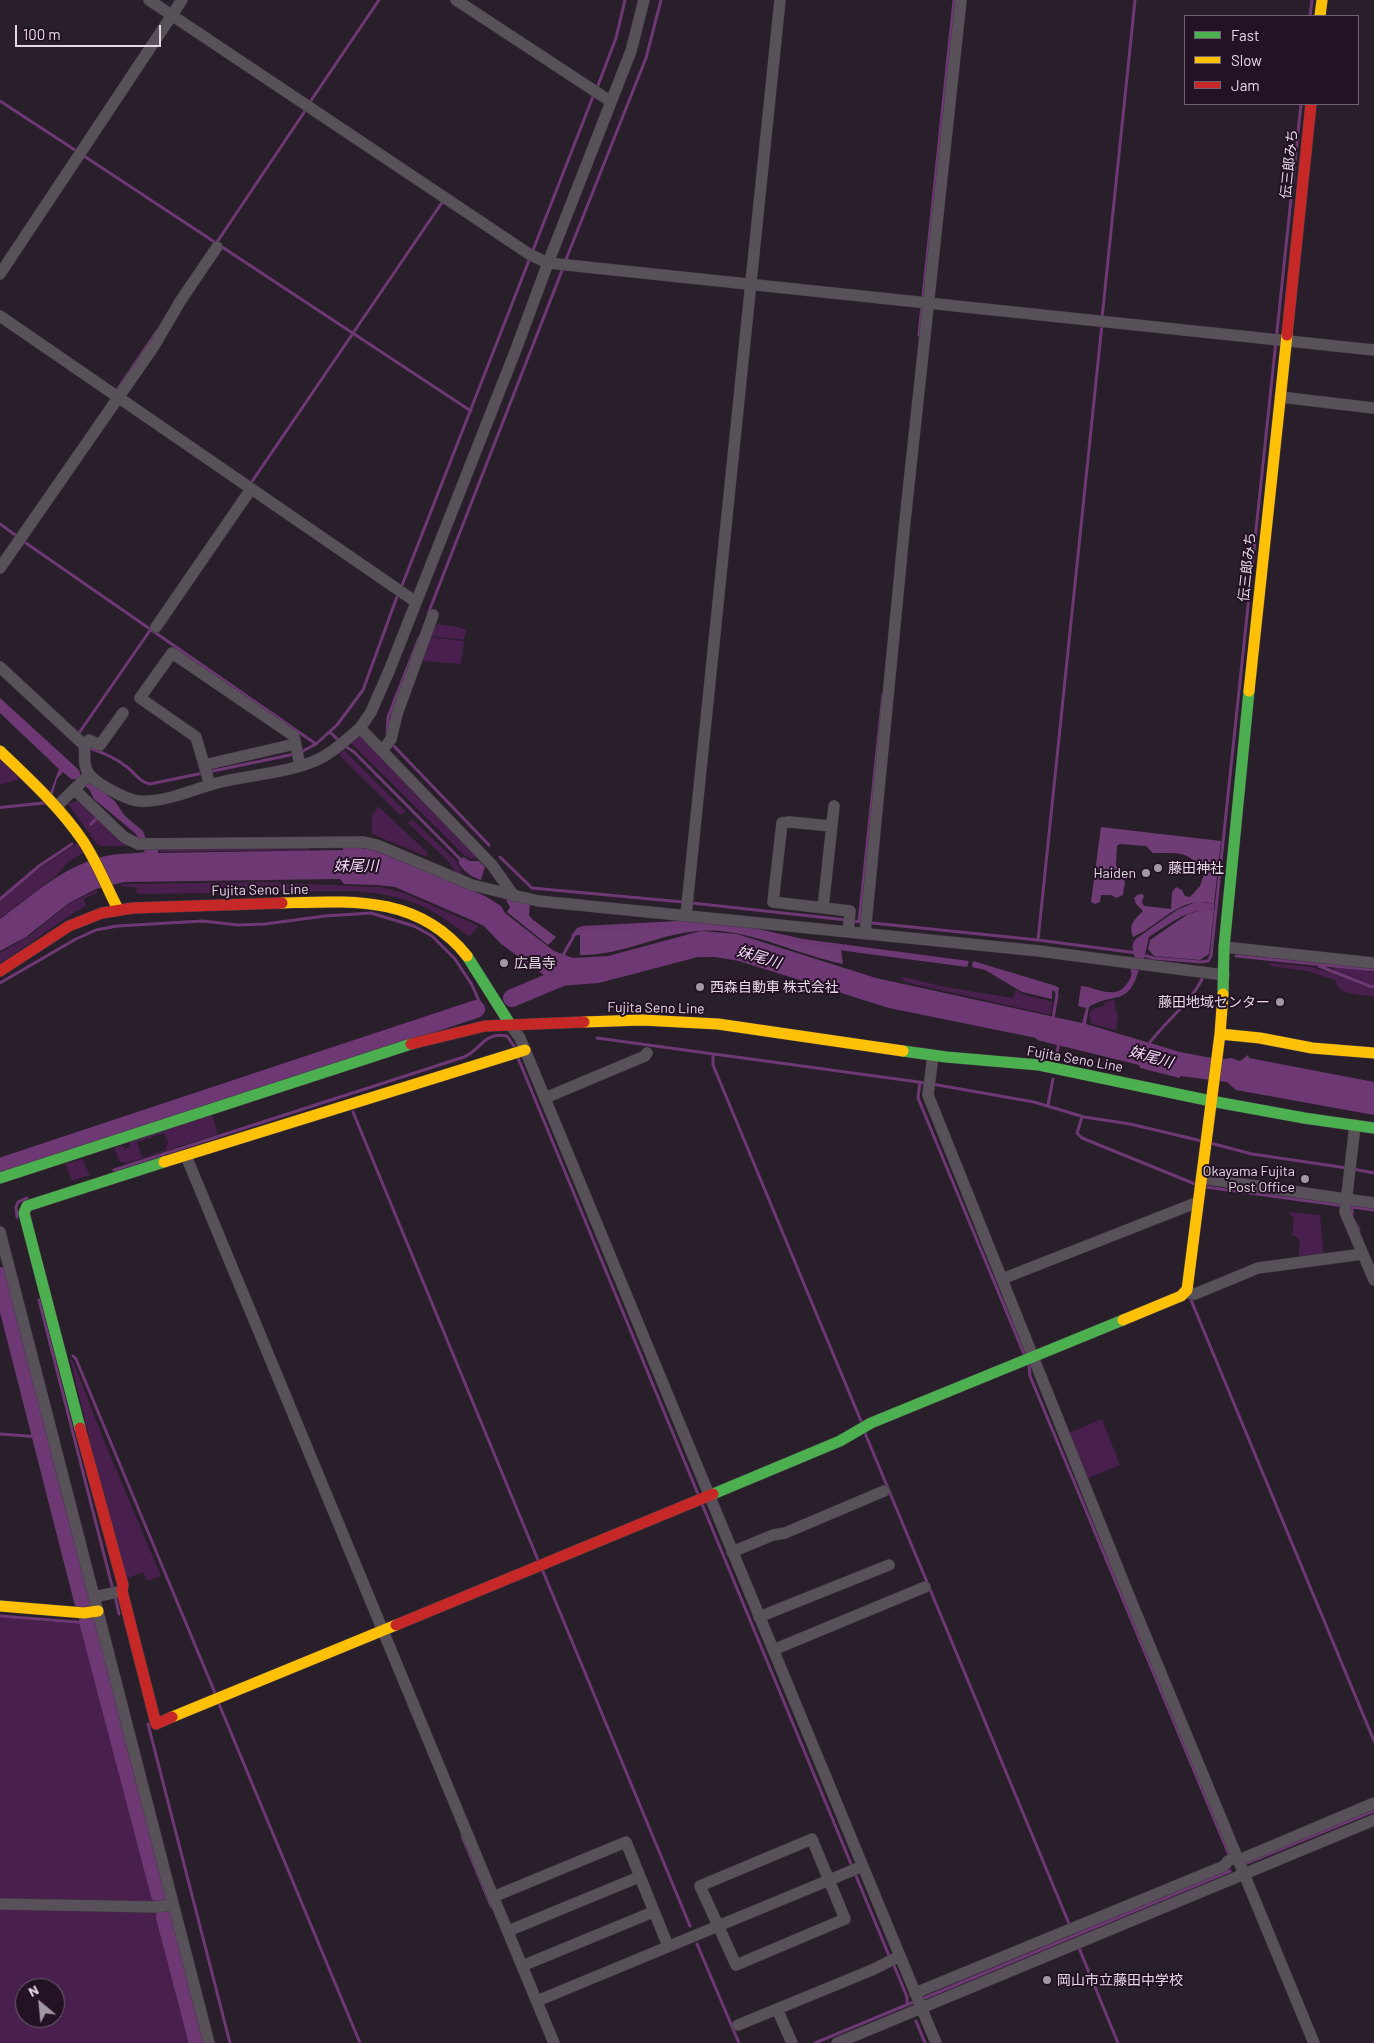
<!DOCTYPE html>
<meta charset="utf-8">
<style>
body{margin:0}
#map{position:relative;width:1374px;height:2043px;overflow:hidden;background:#281f2a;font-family:Barlow,sans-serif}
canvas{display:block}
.legend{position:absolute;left:1184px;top:15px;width:175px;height:90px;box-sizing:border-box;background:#231224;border:1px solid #706171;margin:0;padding:6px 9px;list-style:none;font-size:15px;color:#e4d8e5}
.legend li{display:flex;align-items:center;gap:10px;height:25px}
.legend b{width:25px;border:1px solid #706171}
.north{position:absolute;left:15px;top:1978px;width:50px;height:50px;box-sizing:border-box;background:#231224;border:1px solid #706171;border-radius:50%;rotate:332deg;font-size:14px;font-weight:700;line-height:20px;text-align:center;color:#e4d8e5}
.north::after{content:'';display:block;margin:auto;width:18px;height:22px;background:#a297a4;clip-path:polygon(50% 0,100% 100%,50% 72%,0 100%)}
.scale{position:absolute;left:15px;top:25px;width:146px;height:22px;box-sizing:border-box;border:2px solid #e4d8e5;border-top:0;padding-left:6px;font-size:15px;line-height:18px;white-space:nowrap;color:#e4d8e5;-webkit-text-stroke:4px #231224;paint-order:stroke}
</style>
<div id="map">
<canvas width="1374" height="2043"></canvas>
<ul class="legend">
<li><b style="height:6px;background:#4caf50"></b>Fast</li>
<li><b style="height:6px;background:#ffc107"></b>Slow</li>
<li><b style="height:6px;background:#c62828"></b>Jam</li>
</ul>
<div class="north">N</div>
<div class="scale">100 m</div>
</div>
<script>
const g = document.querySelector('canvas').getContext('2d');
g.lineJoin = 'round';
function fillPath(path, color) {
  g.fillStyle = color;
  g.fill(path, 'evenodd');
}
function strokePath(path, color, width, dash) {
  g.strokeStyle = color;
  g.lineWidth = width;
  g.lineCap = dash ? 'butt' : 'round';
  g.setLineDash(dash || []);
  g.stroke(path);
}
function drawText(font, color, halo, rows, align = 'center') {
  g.font = font + ' Barlow,"Noto Sans JP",sans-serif';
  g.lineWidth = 4;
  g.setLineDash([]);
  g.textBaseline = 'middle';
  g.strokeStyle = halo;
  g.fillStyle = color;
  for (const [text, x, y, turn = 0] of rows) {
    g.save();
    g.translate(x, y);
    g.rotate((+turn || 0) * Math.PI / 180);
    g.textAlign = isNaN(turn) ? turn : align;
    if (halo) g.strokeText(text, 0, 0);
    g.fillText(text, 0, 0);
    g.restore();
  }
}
const green = new Path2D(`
 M 438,624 L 458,627 L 466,630 L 464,640 L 431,636 L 432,628 Z
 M 430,637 L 464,641 L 461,664 L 420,661 Z
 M 360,735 L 480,858 L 470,859 L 465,856 L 350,742 Z
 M 344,750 L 406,812 L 400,815 L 340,756 L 341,752 Z
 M 0,759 L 20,779 L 0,785 Z
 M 76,801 L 82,803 L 129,846 L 101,846 L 97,844 L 68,804 Z
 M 378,806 L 426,851 L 428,857 L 372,834 L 372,816 Z
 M 412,819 L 456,861 L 465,878 L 454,870 L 449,862 L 408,823 Z
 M 78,843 L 83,853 L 68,862 L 57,875 L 0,918 L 0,900 L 38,869 Z
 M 310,846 L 310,850 L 159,852 L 159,849 Z
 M 263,882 L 381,887 L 404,893 L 479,926 L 469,937 C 430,905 404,895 353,891 L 141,894 L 136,893 L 137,888 L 122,886 L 119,884 Z
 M 97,890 L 97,893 L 84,899 L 86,906 C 56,923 29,945 0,963 L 0,953 L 29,936 L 70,903 Z
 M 1270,963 L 1312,967 L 1329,972 L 1372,989 L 1374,988 L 1374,997 C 1360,994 1338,996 1335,980 L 1308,971 L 1269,966 Z
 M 1334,967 L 1374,972 L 1374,985 L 1372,985 L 1334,970 Z
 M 904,977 L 945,987 L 1013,998 L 1016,989 L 1021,994 L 1053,1002 L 1051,1015 L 905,982 L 902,978 Z
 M 1114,1000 L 1118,1017 L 1116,1030 L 1091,1024 L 1089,1014 L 1092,1009 L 1104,1006 L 1105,1002 Z
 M 212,1115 L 218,1134 L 127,1163 L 120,1162 L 114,1148 L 122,1145 L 125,1149 L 130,1147 L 129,1141 ZM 164,1133 L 168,1142 L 165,1150 L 142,1157 L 137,1142 Z
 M 82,1159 L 90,1175 L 72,1181 L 65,1164 Z
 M 1289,1212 L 1320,1215 L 1324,1257 L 1298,1261 L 1300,1241 L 1296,1236 L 1292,1236 L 1294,1218 L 1290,1215 Z
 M 70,1359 L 73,1361 L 105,1443 L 161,1576 L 147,1581 L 143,1572 L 124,1580 Z
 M 1102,1419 L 1120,1465 L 1087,1479 L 1069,1433 Z
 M 0,1618 L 85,1624 L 156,1903 L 0,1902 Z
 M 0,1909 L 159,1912 L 193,2043 L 0,2043 ZM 25,1988 L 55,1988 L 55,2018 L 25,2018 Z`);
const forest = new Path2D(`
 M 1101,827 L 1221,841 L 1214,904 C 1181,894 1161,925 1133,937 C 1128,925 1135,919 1143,911 L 1136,904 L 1134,898 L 1137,895 L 1142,894 L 1144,896 L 1142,902 L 1144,906 L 1171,909 L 1172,892 L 1176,887 L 1182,890 L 1185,896 L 1190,897 L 1200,886 L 1204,874 C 1190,850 1179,853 1153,853 L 1146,846 L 1120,844 L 1117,846 L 1116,865 L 1125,882 L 1123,895 L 1116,898 L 1111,895 L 1101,895 L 1100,902 L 1095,904 L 1091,902 Z
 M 508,898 L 530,903 L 529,915 L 532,919 L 556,937 L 548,945 L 507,912 L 510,907 L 506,900 Z
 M 1202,910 L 1214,910 L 1209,954 L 1200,960 L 1154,956 L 1148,949 L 1150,940 L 1188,914 Z
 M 714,925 L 841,950 L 843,964 C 797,955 746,927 699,931 C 658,934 621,956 580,955 L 580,931 Z`);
const water = new Path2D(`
 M 0,698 L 79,770 L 80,774 L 115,801 L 124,815 L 143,831 L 150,850 L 158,850 L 158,853 L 343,850 L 343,845 L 374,850 L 485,896 L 501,906 L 505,913 L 554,951 L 573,958 L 608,956 L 701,931 L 737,934 L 876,978 L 1082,1023 L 1086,1008 L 1078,1006 L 1081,986 C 1097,987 1116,1002 1128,982 C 1132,977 1132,973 1130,967 L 1139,969 C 1128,1008 1115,991 1089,1007 L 1086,1024 L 1180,1052 L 1206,1057 L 1225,1059 L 1231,1058 L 1240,1061 L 1248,1055 L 1249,1058 L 1374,1082 L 1374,1115 L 1236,1090 L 1227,1082 L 1180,1076 L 1180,1078 L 1140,1068 L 1139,1065 L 1037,1040 L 1036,1038 L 889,1008 L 739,961 L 715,957 L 698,957 L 599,983 L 559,986 L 501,944 L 484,926 L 469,919 L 395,887 L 377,885 L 344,884 L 340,879 L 124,882 L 96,889 L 69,903 L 26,937 L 0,951 L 0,919 C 33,895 62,867 102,857 C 116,853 131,854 145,852 L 136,834 L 94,799 L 89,789 L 75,779 L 71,779 L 63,772 L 57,779 L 50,804 L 0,809 L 0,806 L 47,801 L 59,769 L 0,713 Z
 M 463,857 L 470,861 L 479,861 L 485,867 L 481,880 C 470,876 464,872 458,862 Z
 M 1198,901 L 1214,904 L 1214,910 C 1188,908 1170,924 1149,937 L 1144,959 L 1135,958 C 1133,950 1130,944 1137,938 L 1177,910 Z
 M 697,920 L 745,926 L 803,939 L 969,961 L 967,967 L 785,943 L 733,929 L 710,926 L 585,932 L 579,935 L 571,936 L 577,928 L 582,926 Z
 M 973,961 L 1056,986 L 1059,988 L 1058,993 L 1052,990 L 1052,999 L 1022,992 L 985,970 L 972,967 Z`);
const stream = new Path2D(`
 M 1310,16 L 1312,0
 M 597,88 L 616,38 L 625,0
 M 0,101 L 78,152
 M 310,102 L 379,0
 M 84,156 L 471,411
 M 215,245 L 305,111
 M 565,262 L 646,58 L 661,0
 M 1102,318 L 1135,0
 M 919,335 L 954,0
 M 117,390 L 157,331
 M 251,483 L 443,201
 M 0,524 L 18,537
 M 23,541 L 316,744
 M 401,588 L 594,94
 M 428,614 L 563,268
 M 330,732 L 340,742
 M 79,733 L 151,629
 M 387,738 L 388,717 L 419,638
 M 391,743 L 489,845
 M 345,746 L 354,752 L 463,862
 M 90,748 C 103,753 116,758 127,767 C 135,773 139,782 150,784 L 295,754
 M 301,752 L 316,744 L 337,725 L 363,690 L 398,594
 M 91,824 L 96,819
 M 500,857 L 532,888 L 683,902 L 847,920
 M 0,899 L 39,866 L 72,844
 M 853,921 L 1038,940 L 1137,953
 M 859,922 L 883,694
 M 1038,940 L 1102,324
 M 1143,955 L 1153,958 L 1201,962 L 1208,961 L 1211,956 L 1301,104
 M 1236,956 L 1374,970
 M 562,957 L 576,932
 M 1319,966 L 1372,987 L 1374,986
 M 0,983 L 76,939 L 96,930 L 117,926 L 203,921 L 238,925 L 265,924 L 325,916 L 371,913 L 414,926 L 432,936 L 455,959 L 472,985 L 482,1008
 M 1053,1019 L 1057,995 L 1056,989
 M 597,1038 L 926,1083
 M 1148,1045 C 1164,1022 1190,1004 1202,979
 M 713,1054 L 713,1065 L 861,1421
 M 518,1058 L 698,1494
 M 1056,1058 L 1059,1042
 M 920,1082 L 918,1098 L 1024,1354
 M 932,1084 L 1034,1102 L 1084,1117 L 1130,1124 L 1202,1141
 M 1048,1105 L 1053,1079
 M 353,1112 L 538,1560
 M 1082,1117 L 1077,1133 L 1082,1138 L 1195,1184
 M 1210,1143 L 1252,1154 L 1347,1168
 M 1353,1169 L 1374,1173
 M 114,1170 L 464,1057 C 481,1050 484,1031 507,1036 L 514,1046
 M 1206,1187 L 1374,1210
 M 1352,1207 L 1352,1217 L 1359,1230
 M 17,1217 L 16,1207 L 18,1202 L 27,1198
 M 1191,1296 L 1191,1300 L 1374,1741
 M 39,1300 L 113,1590
 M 73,1356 L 76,1359 L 215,1693
 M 1029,1365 L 1030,1376 L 1230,1857
 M 865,1433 L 1070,1926
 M 0,1434 L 41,1437
 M 702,1504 L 890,1958
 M 542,1569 L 690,1926
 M 115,1596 L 119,1614
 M 0,1616 L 89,1623
 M 219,1704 L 360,2043
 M 148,1724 L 230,2043
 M 462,1836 L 491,1906
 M 1242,1865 L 1374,1811
 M 697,1944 L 739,2043
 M 1079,1948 L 1118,2043
 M 893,1963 L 907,1997 L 907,2005
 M 922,1999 L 1230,1871
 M 916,2021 L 925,2043
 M 815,2043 L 916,2001`);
const river = new Path2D(`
 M 512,998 L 572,973
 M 0,1167 L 476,1009
 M 0,1276 L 83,1601
 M 88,1621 L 160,1895
 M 165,1917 L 198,2043`);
const street = new Path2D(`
 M 149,0 L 529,254 L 548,263 L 1374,350
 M 456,0 L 610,101
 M 0,274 L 182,0
 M 0,316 L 416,602
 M 1280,397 L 1374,408
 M 0,568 L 154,346 L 181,300 L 217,247
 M 156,627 L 251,489
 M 0,667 L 84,745 C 86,755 82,765 89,774 C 96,784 127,800 139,801 C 166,803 195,788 221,782 C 251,775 294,772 321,758 C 335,751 348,738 360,728 L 492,865 L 514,896
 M 360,728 L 371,712 L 389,671 L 515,352 L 548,263 L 631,51 L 644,0
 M 84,745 L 89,740 L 100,745 L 123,713
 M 382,751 L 391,739 L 397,714 L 433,615
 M 204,765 L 295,744
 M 210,785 L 196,737 L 140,698 L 172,653 L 294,736 L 300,766
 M 75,790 L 124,837 L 138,844 L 363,842 L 377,845 L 472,885 L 538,901 L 1039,951 L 1224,975
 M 56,807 L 89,775
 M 831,826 L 789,822 L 782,823 L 773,902 L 850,911 L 848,932
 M 823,908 L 834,806
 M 686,915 L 780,0
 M 865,934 L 905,521 L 961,0
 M 1224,947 L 1374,963
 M 510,1024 L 520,1038 L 936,2043
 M 933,1055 L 928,1095 L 1129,1596 L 1314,2043
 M 545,1098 L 645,1056 L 647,1053
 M 1355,1125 L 1345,1212 L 1374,1280
 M 186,1156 L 554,2043
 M 1201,1178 L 1374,1203
 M 0,1232 L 209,2043
 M 1002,1279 L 1198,1202
 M 1184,1292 L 1195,1294 L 1258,1268 L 1363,1254
 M 732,1552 L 773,1535 L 785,1533 L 884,1491
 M 94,1597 L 122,1591
 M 759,1617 L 889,1565
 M 773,1650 L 925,1587
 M 812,1839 L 845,1919 L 736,1965 L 700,1886 Z
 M 1239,1860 L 1374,1803
 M 493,1897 L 626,1842 L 668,1946
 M 0,1904 L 157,1907 L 173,1904
 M 508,1931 L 639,1877
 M 522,1966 L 653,1912
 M 915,1993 L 1224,1866 L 1228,1861 L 1238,1857
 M 537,2001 L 863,1866
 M 777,2009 L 792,2043
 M 738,2025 L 872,1970 L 900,1956
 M 837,2043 L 1374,1820`);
const fast = new Path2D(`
 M 467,956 L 510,1024
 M 1223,994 L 1224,947 L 1249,691
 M 903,1051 L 946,1057 L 1039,1065 L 1211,1101 L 1304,1118 L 1374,1128
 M 0,1178 L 411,1044
 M 80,1428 L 24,1213 L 27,1206 L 164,1162
 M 713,1494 L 840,1441 L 871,1423 L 1123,1320`);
const slow = new Path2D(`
 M 1320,16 L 1322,0
 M 1249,691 L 1287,335
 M 0,751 C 29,779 60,807 83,841 C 97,862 106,886 118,909
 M 282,903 C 352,901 418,895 467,956
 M 584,1022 L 642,1020 L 718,1024 L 903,1051
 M 1220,1034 L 1260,1038 L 1312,1048 L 1374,1053
 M 164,1162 L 525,1050
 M 1123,1320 L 1181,1296 L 1187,1290 L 1220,1034 L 1223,994
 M 0,1606 L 84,1613 L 98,1611
 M 172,1717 L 396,1625`);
const jam = new Path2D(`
 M 1287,335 L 1311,104
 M 0,971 L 69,926 L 102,913 L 133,908 L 282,903
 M 411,1044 L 485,1026 L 584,1022
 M 80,1428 L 123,1585 L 122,1591 L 156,1724 L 172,1717
 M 396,1625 L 713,1494`);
const markers = [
 [1158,868,5,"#a297a4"],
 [1146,873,5,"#a297a4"],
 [504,963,5,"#a297a4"],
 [700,987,5,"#a297a4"],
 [1280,1002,5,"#a297a4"],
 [1305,1179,5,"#a297a4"],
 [1047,1980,5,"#a297a4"]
];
const streetNames = [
 ["伝三郎みち",1289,164,-84],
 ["伝三郎みち",1247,567,-84],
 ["Fujita Seno Line",260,890,-1],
 ["Fujita Seno Line",656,1008,1],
 ["Fujita Seno Line",1075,1059,10]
];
const poiNames = [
 ["藤田神社",1168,868],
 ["Haiden",1136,873,"right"],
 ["広昌寺",514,963],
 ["西森自動車 株式会社",710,987],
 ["藤田地域センター",1270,1002,"right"],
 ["Okayama Fujita",1295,1171,"right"],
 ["Post Office",1295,1187,"right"],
 ["岡山市立藤田中学校",1057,1980]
];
const waterNames = [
 ["妹尾川",356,866],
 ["妹尾川",759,957,17],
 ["妹尾川",1151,1057,16]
];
fillPath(green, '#481f4d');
fillPath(forest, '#6f3c75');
fillPath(water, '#6e3874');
strokePath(stream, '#6e3874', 3);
strokePath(river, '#6e3874', 18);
strokePath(street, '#433b44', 12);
strokePath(fast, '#433b44', 12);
strokePath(slow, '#433b44', 12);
strokePath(jam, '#433b44', 12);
strokePath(street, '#59515a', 11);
strokePath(fast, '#4caf50', 11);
strokePath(slow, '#ffc107', 11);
strokePath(jam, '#c62828', 11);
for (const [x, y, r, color] of markers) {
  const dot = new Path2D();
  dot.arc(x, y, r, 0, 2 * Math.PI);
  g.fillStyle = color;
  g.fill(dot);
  strokePath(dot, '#231224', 2);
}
drawText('14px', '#e4d8e5', '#231224', streetNames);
drawText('14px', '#e4d8e5', '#231224', poiNames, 'left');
drawText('italic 15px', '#f4d4f8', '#231224', waterNames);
</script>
